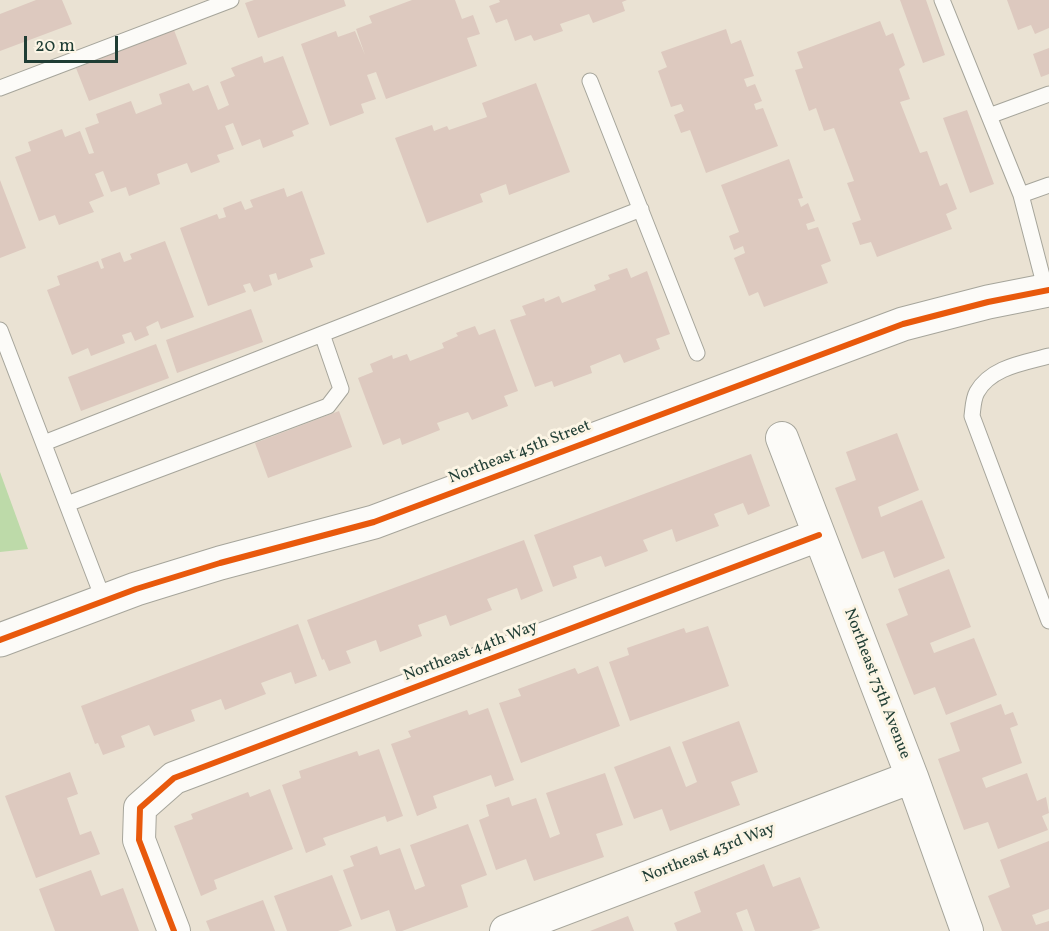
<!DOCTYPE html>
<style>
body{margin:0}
#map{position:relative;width:1049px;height:931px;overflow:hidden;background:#eae2d3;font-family:Vollkorn,serif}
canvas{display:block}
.scale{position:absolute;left:24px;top:36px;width:94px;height:27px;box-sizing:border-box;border:3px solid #1f3d34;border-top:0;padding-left:8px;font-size:18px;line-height:21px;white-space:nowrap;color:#1f3d34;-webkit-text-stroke:4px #fcf5e5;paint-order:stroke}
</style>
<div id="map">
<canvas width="1049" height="931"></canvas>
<div class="scale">20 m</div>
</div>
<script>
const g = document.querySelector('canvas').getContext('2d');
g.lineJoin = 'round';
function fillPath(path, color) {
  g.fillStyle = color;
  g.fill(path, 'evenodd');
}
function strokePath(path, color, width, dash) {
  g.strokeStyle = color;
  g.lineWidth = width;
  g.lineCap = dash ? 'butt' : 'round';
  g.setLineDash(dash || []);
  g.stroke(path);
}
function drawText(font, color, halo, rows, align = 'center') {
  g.font = font + ' Vollkorn,serif';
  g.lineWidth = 6;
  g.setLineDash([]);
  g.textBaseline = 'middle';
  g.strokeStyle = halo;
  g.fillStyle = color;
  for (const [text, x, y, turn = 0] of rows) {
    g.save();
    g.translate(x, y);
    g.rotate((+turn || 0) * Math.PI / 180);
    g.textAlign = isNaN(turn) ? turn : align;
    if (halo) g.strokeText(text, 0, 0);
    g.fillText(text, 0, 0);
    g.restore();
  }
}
const green = new Path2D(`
 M 0,472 L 28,549 L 0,552 Z`);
const building = new Path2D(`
 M 36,0 L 62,0 L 72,24 L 0,51 L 0,14 Z
 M 254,0 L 344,0 L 346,6 L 258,38 L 245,3 Z
 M 412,0 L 455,0 L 462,19 L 473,15 L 480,34 L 467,38 L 477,66 L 386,99 L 376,72 L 367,75 L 376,99 L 361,104 L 364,113 L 330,126 L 301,44 L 336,31 L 338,37 L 355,31 L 365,55 L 356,29 L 372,23 L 369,16 Z
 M 499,0 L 627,0 L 622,2 L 625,11 L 593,23 L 589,14 L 560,24 L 563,31 L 534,41 L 531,35 L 515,41 L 507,19 L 496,23 L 489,6 L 500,2 Z
 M 900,0 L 926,0 L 945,55 L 923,63 Z
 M 1007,0 L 1049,0 L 1049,28 L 1035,34 L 1031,25 L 1018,30 Z
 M 880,21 L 886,36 L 893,33 L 905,65 L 899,69 L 910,99 L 900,102 L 920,153 L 927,151 L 940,186 L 947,183 L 957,209 L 946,214 L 952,229 L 877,257 L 871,242 L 860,245 L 852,223 L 861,220 L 847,183 L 854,181 L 834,128 L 824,131 L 816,108 L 809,111 L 795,70 L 803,68 L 797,52 Z
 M 726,29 L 731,44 L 741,40 L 754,76 L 744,79 L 747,87 L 755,84 L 762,101 L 754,104 L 756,110 L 763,108 L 778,146 L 706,173 L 690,130 L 681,133 L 674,115 L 684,111 L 681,104 L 671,107 L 658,71 L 667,67 L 661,52 Z
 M 174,30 L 187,64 L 89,101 L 76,68 Z
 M 1049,48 L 1049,74 L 1041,77 L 1033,54 Z
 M 262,56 L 264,63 L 283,56 L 309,124 L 292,131 L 294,136 L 263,148 L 260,139 L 242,146 L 233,123 L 225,126 L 234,149 L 217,155 L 220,162 L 191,173 L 187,163 L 157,174 L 160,184 L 129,196 L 126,187 L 111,192 L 103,171 L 95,174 L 104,196 L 89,202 L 94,212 L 59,225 L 55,215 L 39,221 L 15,157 L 31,151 L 28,142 L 62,129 L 65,137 L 80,131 L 89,154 L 94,153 L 85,128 L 99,123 L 96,114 L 131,101 L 136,114 L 162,104 L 159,94 L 189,83 L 193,91 L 208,85 L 218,110 L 229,105 L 220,82 L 235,76 L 231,68 Z
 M 536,83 L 570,172 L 509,195 L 506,184 L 480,194 L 483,202 L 427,223 L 395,138 L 432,125 L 434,131 L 447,126 L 449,130 L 487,117 L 482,103 Z
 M 967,110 L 994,184 L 970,193 L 943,118 Z
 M 789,159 L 803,198 L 798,199 L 801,207 L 808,203 L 815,221 L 806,224 L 808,230 L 818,227 L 831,261 L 821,265 L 828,283 L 764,307 L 758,292 L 749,296 L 734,258 L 745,253 L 743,246 L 734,250 L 729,236 L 739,232 L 721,185 Z
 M 0,180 L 26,248 L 0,258 Z
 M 284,188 L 287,197 L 302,191 L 325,254 L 310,259 L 313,267 L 278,280 L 276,273 L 269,275 L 272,285 L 254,292 L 250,283 L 243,285 L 246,292 L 208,306 L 180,228 L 217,214 L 219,219 L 226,217 L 223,208 L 241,201 L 245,210 L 253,207 L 250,200 Z
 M 165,241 L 194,317 L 161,329 L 158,321 L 146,327 L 149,335 L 135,341 L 131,332 L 122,335 L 125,343 L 91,356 L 88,348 L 72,355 L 47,290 L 60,285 L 57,276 L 98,261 L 101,269 L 104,268 L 101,259 L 120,252 L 124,262 L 132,259 L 130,254 Z
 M 627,268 L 631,278 L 647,271 L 670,334 L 656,339 L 660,349 L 624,363 L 620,354 L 590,366 L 592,373 L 554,387 L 552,381 L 535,387 L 510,320 L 526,315 L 522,306 L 544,298 L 545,302 L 559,296 L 562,303 L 596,290 L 594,285 L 610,279 L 608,275 Z
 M 251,309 L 263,342 L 177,373 L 166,340 Z
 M 475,326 L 479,335 L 495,329 L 518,391 L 504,396 L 508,406 L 472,420 L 468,412 L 437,423 L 440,430 L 402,445 L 400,438 L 383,445 L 358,378 L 373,372 L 370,364 L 392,355 L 393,359 L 407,354 L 410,361 L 444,348 L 442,343 L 458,336 L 456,333 Z
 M 156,344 L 169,378 L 81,411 L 68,377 Z
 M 339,411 L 352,447 L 268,478 L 255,443 Z
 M 897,433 L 919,490 L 878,507 L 881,517 L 922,500 L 945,558 L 894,578 L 884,551 L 862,559 L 835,488 L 856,480 L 846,452 Z
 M 751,454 L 770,506 L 748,515 L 743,503 L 714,514 L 719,526 L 676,542 L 672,529 L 643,540 L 648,551 L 605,567 L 601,556 L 573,566 L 577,578 L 553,587 L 534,535 Z
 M 524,540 L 543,591 L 521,600 L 517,588 L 487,599 L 492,610 L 450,626 L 446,615 L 418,625 L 422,636 L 380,652 L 376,640 L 346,651 L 351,663 L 329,671 L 324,659 L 322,660 L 307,620 Z
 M 949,569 L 971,627 L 930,643 L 934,653 L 974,638 L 997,695 L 946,715 L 935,687 L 914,695 L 886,624 L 908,615 L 898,589 Z
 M 298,624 L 317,676 L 295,684 L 291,672 L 261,683 L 266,694 L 225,710 L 221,699 L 191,710 L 195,721 L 154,736 L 149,725 L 121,736 L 125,747 L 103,755 L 98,743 L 95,744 L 81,706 Z
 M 708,626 L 729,686 L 630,721 L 609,662 L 629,655 L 627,648 L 684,628 L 686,633 Z
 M 598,666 L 620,726 L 521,763 L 499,703 L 521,696 L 518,689 L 575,668 L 578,674 Z
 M 1001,704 L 1005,715 L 1013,712 L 1018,725 L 1010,728 L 1022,763 L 982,778 L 986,788 L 1027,773 L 1037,801 L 1046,797 L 1049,813 L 1042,816 L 1048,830 L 998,849 L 988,822 L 964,830 L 938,759 L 960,751 L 950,723 Z
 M 488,708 L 514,780 L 495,787 L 491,775 L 433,796 L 437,808 L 417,816 L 391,744 L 411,737 L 408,731 L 467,710 L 469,715 Z
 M 739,721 L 758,772 L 731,782 L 740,805 L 670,831 L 662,809 L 634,819 L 614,767 L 670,746 L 686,787 L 697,782 L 682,742 Z
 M 379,749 L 403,816 L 387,822 L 385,816 L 323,838 L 326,845 L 306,853 L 282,785 L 301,778 L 299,771 L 357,751 L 359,756 Z
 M 70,772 L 78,794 L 67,798 L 80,835 L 91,831 L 100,854 L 36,878 L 5,796 Z
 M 605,773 L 623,825 L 596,834 L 604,857 L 534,881 L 526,859 L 496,870 L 479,820 L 489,816 L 486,805 L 509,797 L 512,806 L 536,798 L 550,838 L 560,834 L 546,793 Z
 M 270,789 L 293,849 L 214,880 L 217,889 L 201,896 L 174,826 L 193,819 L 191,814 L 248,792 L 250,797 Z
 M 468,824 L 487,875 L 461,885 L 468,907 L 402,931 L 396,931 L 389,910 L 361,920 L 343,870 L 354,866 L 350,856 L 377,846 L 380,855 L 400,848 L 415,890 L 425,886 L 410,845 Z
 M 1049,841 L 1049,909 L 1032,915 L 1036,925 L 1049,921 L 1049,931 L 1002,931 L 988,896 L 1010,887 L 1000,860 Z
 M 764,864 L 773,887 L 800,877 L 820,928 L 811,931 L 755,931 L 747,909 L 736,913 L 743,931 L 677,931 L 674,923 L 701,912 L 694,892 Z
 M 91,870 L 101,896 L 123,888 L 139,931 L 55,931 L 39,889 Z
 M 332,875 L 352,926 L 338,931 L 287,931 L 274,896 Z
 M 263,900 L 275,931 L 210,931 L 206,921 Z
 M 628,916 L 634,931 L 590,931 Z`);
const lane = new Path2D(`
 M 942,0 L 1021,195 L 1046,291
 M 590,81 L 697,353
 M 0,88 L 231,0
 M 989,116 L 1049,94
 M 1021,195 L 1049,185
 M 0,330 L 104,601
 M 1049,356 C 1024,363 991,367 977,392 C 973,399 973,409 972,416 L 1049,621
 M 44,443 L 641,209
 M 67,504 L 328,406 L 341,389 L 322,334`);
const street = new Path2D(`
 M 782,438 L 912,777 L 967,931
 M 174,931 L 139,840 L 140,808 L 174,778 L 819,535
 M 506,931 L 912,777`);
const secondary = new Path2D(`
 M 0,640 L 136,589 L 220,563 L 374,522 L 903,324 L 988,302 L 1049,290`);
const cycleway = new Path2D(`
 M 0,640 L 136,589 L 220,563 L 374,522 L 903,324 L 988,302 L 1049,290
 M 174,931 L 139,840 L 140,808 L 174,778 L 819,535`);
const streetNames = [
 ["Northeast 45th Street",520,453,-21],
 ["Northeast 44th Way",471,652,-21],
 ["Northeast 75th Avenue",876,684,69],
 ["Northeast 43rd Way",709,854,-21]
];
fillPath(green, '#bddaa9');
fillPath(building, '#ddc9bf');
strokePath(lane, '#a6a59b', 17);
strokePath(street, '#a6a59b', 34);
strokePath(secondary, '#a6a59b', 35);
strokePath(lane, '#fcfbf8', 15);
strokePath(street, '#fcfbf8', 32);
strokePath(secondary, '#fcfbf8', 33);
strokePath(cycleway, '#e8590c', 6);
drawText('16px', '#1f3d34', '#fcf5e5', streetNames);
</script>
